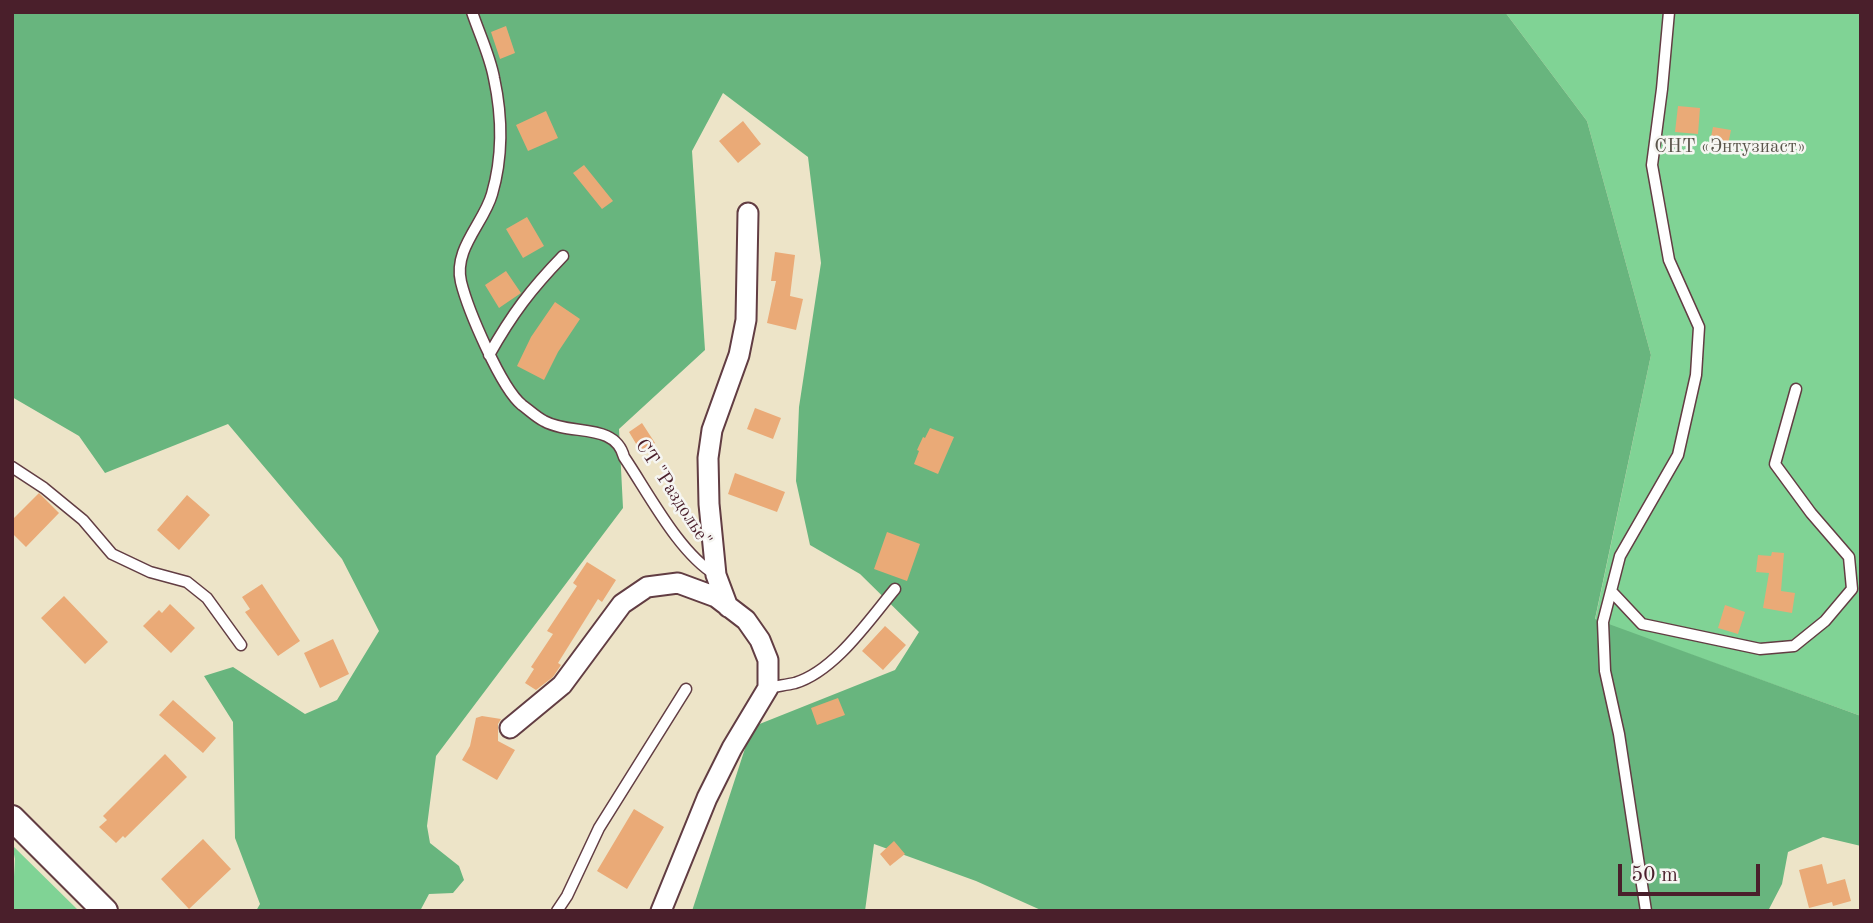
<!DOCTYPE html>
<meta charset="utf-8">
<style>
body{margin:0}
#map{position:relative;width:1873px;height:923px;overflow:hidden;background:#ede4c8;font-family:"Old Standard TT",serif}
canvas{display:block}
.frame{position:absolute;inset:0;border:14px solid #4a1f2b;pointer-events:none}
.scale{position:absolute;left:1618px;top:864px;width:142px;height:32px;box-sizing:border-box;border:4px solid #4a1f2b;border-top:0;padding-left:9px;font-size:21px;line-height:24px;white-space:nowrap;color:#4a1f2b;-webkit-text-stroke:5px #f6f6f2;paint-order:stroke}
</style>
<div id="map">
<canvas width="1873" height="923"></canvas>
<div class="frame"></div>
<div class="scale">50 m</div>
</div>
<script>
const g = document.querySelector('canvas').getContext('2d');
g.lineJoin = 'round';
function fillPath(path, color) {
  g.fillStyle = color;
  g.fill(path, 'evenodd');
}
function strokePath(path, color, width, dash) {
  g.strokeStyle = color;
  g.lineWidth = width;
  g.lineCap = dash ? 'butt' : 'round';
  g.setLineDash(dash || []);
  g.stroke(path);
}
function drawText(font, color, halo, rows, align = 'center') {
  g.font = font + ' "Old Standard TT",serif';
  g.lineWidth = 5;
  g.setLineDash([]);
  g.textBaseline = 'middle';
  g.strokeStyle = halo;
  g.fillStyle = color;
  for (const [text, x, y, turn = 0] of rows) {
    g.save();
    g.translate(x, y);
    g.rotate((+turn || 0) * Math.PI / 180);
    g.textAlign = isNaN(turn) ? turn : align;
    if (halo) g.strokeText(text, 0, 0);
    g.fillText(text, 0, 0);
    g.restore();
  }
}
const green = new Path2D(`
 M 1505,12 L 1861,12 L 1861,716 L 1595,620 L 1651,355 L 1587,121 Z
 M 12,845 L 79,911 L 12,911 L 15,859 Z`);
const forest = new Path2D(`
 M 12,12 L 1505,12 L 1587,121 L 1651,355 L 1595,619 L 1861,716 L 1861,846 L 1823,837 L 1788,852 L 1782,884 L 1768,911 L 1043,911 L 976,881 L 874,844 L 865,911 L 692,911 L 752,727 L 895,670 L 919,632 L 860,574 L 810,545 L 796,481 L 799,407 L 821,263 L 808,157 L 723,93 L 692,151 L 705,350 L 619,429 L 623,508 L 436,756 L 427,826 L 430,843 L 459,866 L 464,880 L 453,893 L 429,894 L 420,911 L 256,911 L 260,904 L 235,838 L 233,722 L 204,676 L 233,667 L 305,714 L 337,700 L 379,631 L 342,559 L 228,424 L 105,473 L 79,436 L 12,397 Z`);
const building = new Path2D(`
 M 506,26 L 515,53 L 500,59 L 491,32 Z
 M 1678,106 L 1700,108 L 1698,134 L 1675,132 Z
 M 546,111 L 558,138 L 528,151 L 516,125 Z
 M 743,121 L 761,144 L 738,163 L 719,141 Z
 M 1713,127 L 1731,130 L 1727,150 L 1709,147 Z
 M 584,165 L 613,201 L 602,209 L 573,173 Z
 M 527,217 L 544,246 L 523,258 L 506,229 Z
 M 775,252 L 795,255 L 790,296 L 803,299 L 796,330 L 767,323 L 776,281 L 771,281 Z
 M 506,271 L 521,293 L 499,308 L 485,285 Z
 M 555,302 L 580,319 L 558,352 L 544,380 L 517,366 L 531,337 Z
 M 755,408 L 781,418 L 773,439 L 747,429 Z
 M 642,423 L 655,443 L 641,452 L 629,432 Z
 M 930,428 L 954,437 L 938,474 L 914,464 L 919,451 L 917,450 L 923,437 L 925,438 Z
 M 735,473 L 785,492 L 777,512 L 728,494 Z
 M 39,493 L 59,513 L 26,547 L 12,533 L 12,520 Z
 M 187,495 L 210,515 L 179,550 L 157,530 Z
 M 887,532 L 920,544 L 907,581 L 874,569 Z
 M 1772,552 L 1784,553 L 1781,591 L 1795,593 L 1792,613 L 1763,608 L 1769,573 L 1756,572 L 1758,555 L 1771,556 Z
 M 587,562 L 616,580 L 602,602 L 598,599 L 558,663 L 561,665 L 553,677 L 536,690 L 525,683 L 534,669 L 531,667 L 553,634 L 547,631 L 577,586 L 573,583 Z
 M 262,584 L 300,641 L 278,656 L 245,612 L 250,609 L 242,597 Z
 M 64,596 L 108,642 L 85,664 L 41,618 Z
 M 170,604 L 195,628 L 171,653 L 143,626 L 159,610 L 162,613 Z
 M 1725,605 L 1745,612 L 1738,634 L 1718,628 Z
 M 885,626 L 906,645 L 883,670 L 862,651 Z
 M 333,639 L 349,674 L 320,688 L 304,653 Z
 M 838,698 L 845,715 L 817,725 L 811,708 Z
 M 173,700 L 216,738 L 203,753 L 159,715 Z
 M 482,716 L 501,719 L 498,724 L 498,741 L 515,750 L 497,780 L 462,760 L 470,746 L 476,718 Z
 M 165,754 L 187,777 L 125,838 L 123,836 L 116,843 L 99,827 L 107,820 L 103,816 Z
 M 634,809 L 664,827 L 627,889 L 597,871 Z
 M 203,839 L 231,869 L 189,909 L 161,879 Z
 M 894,841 L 905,854 L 890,866 L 880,854 Z
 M 1822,864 L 1827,884 L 1845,879 L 1851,901 L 1833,906 L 1832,902 L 1809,908 L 1799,870 Z`);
const service = new Path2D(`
 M 472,12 C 479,33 490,56 494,78 C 502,115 503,156 492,194 C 484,223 453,249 461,282 C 468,310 501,388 522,405 C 529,410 536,417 544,421 C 571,436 615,422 624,457 C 649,494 679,553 716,575
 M 489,355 C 512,314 531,289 563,256
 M 12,467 L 44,488 L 83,520 L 112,554 L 150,572 L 187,582 L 207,598 L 241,645
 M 1611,591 L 1642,624 L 1760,649 L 1794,646 L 1825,621 L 1852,589 L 1849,557 L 1811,513 L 1775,464 L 1796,389
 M 768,688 C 777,686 786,685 795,683 C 835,671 869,620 895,589
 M 557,911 L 567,896 L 599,828 L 686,689
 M 1646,911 L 1619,734 L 1605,671 L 1603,622 L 1620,556 L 1678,455 L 1696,375 L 1699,327 L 1669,260 L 1652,165 L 1662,89 L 1669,12`);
const minor = new Path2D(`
 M 728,607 L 716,575 L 709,504 L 708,458 L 712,430 L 739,355 L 746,320 L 748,213
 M 510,728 L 562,685 L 622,604 L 647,587 L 678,583 L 716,597 L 746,620 L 760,640 L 768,660 L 768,688 L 732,748 L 707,798 L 661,911`);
const tertiary = new Path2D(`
 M 12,818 L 105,911`);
const parkNames = [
 ["СНТ «Энтузиаст»",1730,147]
];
const streetNames = [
 ["СТ \"Раздолье\"",673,493,57]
];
fillPath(green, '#80d395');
fillPath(forest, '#68b57e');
fillPath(building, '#eaaa77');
strokePath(service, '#623d43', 13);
strokePath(minor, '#623d43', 23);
strokePath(tertiary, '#623d43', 28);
strokePath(service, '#fff', 10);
strokePath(minor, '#fff', 19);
strokePath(tertiary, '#fff', 24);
drawText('19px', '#5a554b', '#f6f6f2', parkNames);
drawText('19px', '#4a1f2b', '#f6f6f2', streetNames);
</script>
